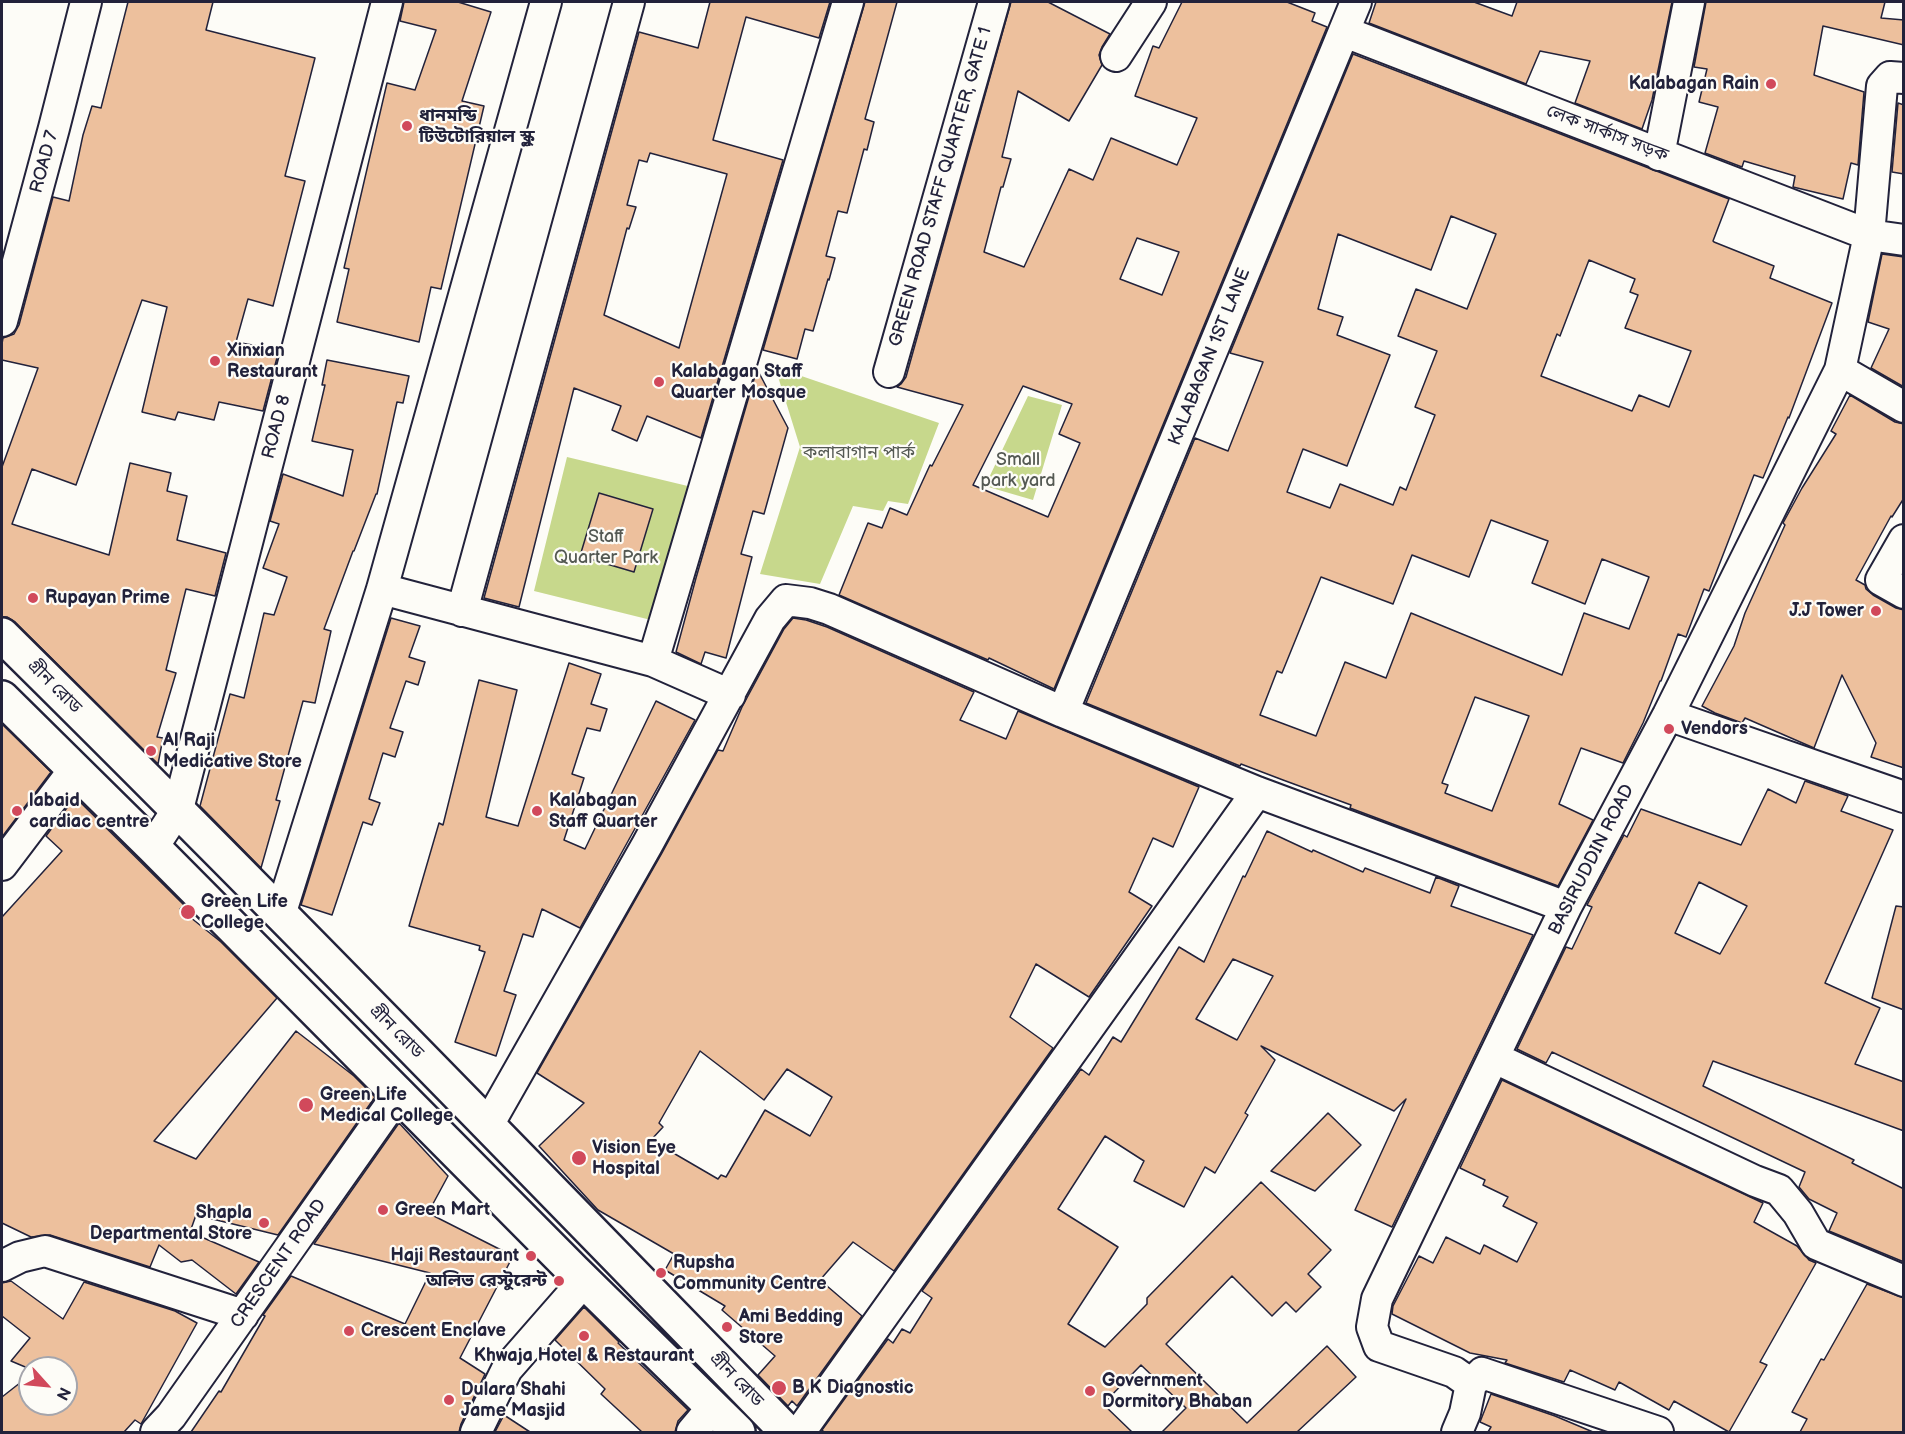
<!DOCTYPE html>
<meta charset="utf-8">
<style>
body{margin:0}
#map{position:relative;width:1905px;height:1434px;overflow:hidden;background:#fdfcf7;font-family:"Balsamiq Sans",sans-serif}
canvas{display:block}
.frame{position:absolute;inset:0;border:3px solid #22223b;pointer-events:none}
.north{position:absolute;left:18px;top:1356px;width:60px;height:60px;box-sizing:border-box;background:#fdfcf7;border:2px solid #a5a5ac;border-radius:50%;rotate:117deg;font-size:16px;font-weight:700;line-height:24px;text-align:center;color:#22223b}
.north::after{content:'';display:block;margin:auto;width:21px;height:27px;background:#d1495b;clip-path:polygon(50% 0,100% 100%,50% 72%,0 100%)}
</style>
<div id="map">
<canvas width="1905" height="1434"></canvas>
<div class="frame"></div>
<div class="north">N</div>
</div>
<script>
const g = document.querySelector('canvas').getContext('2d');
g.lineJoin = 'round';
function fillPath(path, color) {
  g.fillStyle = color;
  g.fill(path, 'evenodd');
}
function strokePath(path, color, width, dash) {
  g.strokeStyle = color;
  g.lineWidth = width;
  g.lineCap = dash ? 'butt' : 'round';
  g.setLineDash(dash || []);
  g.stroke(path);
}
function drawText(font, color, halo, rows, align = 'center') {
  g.font = font + ' "Balsamiq Sans","Noto Sans Bengali",sans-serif';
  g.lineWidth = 4.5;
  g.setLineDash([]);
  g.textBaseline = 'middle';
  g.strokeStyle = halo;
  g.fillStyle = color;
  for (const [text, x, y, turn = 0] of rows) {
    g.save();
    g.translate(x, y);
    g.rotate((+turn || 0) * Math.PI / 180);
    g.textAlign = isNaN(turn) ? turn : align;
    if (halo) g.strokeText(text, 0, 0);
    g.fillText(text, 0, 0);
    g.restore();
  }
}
const green = new Path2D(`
 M 775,367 L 939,423 L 908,504 L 888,501 L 883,511 L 853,506 L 820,584 L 760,574 L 800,447 Z
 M 1028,396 L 1062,405 L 1033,500 L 985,486 Z
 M 567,457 L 696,488 L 670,561 L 667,554 L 670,572 L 651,620 L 534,591 Z`);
const building = new Path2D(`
 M 128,2 L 213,2 L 206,30 L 315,58 L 285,176 L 305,181 L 273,306 L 248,299 L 236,342 L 279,350 L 263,411 L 219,402 L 214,420 L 178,412 L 175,420 L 142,412 L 167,307 L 142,300 L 76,485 L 32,469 L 12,524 L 109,555 L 130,463 L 171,473 L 167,491 L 187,496 L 177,540 L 226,553 L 215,596 L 186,589 L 166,670 L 176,673 L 157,737 L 163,738 L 158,764 L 15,622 L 7,617 L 2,617 L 2,467 L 38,368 L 2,360 L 2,344 L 3,338 L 14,334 L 19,325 L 53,197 L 69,201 L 83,135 L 92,106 L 101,108 Z
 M 404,2 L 458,2 L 491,12 L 462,101 L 484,106 L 441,289 L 431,287 L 419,342 L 337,322 L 349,269 L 344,268 L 387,83 L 415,90 L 436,30 L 400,21 Z
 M 710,2 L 830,2 L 819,38 L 746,17 L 713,140 L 783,160 L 701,438 L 647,416 L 637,441 L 612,430 L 621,406 L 574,388 L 519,607 L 484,598 L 639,32 L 698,48 ZM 650,153 L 727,174 L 679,348 L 604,315 L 627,228 L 629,229 L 636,207 L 627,205 L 639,160 L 647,162 Z
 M 865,2 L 897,2 L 865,119 L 874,122 L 867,150 L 864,149 L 847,213 L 838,211 L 826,256 L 835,258 L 829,280 L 828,279 L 813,331 L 805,329 L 797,359 L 763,350 Z
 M 1011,2 L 1048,2 L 1110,34 L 1102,47 L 1099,55 L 1102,65 L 1069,121 L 1018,91 L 1002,157 L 1011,159 L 1003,187 L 1001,187 L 984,252 L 1024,267 L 1069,169 L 1093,180 L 1111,138 L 1177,165 L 1197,118 L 1135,96 L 1153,46 L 1159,48 L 1182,2 L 1287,2 L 1315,13 L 1312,21 L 1327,27 L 1054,689 L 989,658 L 988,660 L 839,595 L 868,523 L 882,528 L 890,508 L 907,515 L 930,465 L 932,466 L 963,405 L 897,387 L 901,384 L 906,377 ZM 1137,238 L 1179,252 L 1162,295 L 1120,279 ZM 1023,386 L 1072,404 L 1059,434 L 1080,443 L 1048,517 L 973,485 Z
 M 1376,2 L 1474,2 L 1512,16 L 1517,2 L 1672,2 L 1652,100 L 1642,129 L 1575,103 L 1590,61 L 1540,51 L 1526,84 L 1369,23 Z
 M 1706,2 L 1885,2 L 1881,18 L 1904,20 L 1904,45 L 1823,26 L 1814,75 L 1864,92 L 1858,165 L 1851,163 L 1843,199 L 1793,187 L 1795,176 L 1744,161 L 1742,167 L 1705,153 L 1718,107 L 1699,102 L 1707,69 L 1694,67 Z
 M 1353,54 L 1729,199 L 1713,241 L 1714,242 L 1774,266 L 1770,278 L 1832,303 L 1789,418 L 1788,417 L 1763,478 L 1754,475 L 1709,591 L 1704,589 L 1686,637 L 1678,634 L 1661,681 L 1660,681 L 1643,723 L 1623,763 L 1581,748 L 1559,804 L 1593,820 L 1558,886 L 1350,808 L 1351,805 L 1283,780 L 1241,764 L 1240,766 L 1086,703 L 1195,438 L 1228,451 L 1263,362 L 1230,353 ZM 1451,216 L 1496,234 L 1467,309 L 1416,289 L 1398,336 L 1437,351 L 1415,407 L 1435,415 L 1406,490 L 1400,487 L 1393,505 L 1340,484 L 1330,508 L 1287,492 L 1303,449 L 1347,466 L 1390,355 L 1337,335 L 1343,317 L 1318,309 L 1338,234 L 1431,270 ZM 1589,260 L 1635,279 L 1630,292 L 1638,295 L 1625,328 L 1691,351 L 1669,407 L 1639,395 L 1632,411 L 1541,376 L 1557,334 L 1560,336 ZM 1491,520 L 1548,541 L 1532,583 L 1585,604 L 1602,559 L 1649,577 L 1629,629 L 1584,613 L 1562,675 L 1411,613 L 1386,678 L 1345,662 L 1316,736 L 1260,715 L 1277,671 L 1282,673 L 1321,577 L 1393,604 L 1412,555 L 1469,577 ZM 1475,697 L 1529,716 L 1492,811 L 1445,793 L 1448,785 L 1442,783 Z
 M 1898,103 L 1904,105 L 1904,174 L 1892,172 Z
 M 1882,254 L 1904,257 L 1904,387 L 1871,368 L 1889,329 L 1868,322 Z
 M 327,360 L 409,376 L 403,403 L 397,402 L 377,494 L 376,494 L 354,551 L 353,551 L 324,629 L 331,631 L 315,703 L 303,701 L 276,800 L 280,801 L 261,868 L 200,806 L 230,694 L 244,698 L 264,613 L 274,615 L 287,577 L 263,568 L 279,524 L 270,521 L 283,474 L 343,496 L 353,450 L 312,441 L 325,385 L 322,385 Z
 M 757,369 L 788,428 L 764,514 L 753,511 L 741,554 L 752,557 L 726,658 L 705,652 L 701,664 L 676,652 L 696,578 Z
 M 1850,395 L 1895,422 L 1904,424 L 1904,498 L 1892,517 L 1891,516 L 1856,580 L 1865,585 L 1866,589 L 1873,595 L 1896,608 L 1904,610 L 1904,768 L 1871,757 L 1876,743 L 1842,675 L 1814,748 L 1745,718 L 1742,723 L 1715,713 L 1702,706 L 1734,646 L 1745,613 L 1785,525 L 1783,523 L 1802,488 L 1836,434 L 1831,431 Z
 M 599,493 L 653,509 L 634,572 L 580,556 Z
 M 391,618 L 420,626 L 409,657 L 425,662 L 418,685 L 406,681 L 390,728 L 403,732 L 395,757 L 383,753 L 369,799 L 380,803 L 372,825 L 363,822 L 332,915 L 301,905 Z
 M 793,618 L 806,620 L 827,627 L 974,692 L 960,720 L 1006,739 L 1018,711 L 1199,787 L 1173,847 L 1153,838 L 1129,892 L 1152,906 L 1089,997 L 1036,964 L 1010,1017 L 1053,1048 L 894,1271 L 853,1242 L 820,1280 L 862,1316 L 797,1406 L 792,1401 L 788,1406 L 758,1375 L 775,1356 L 722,1310 L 725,1306 L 665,1270 L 674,1254 L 598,1210 L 539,1146 L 584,1103 L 537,1073 L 662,853 L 718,750 L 723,751 L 742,707 L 784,629 ZM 700,1051 L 764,1100 L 787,1069 L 832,1097 L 810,1136 L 765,1110 L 726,1177 L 721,1175 L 718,1179 L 651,1140 L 663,1127 L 659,1123 Z
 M 569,663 L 601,674 L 591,704 L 607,709 L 600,731 L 587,728 L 579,752 L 572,774 L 584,778 L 564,840 L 585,849 L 656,701 L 695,720 L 580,928 L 542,909 L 533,937 L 523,934 L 504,991 L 516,995 L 496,1056 L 455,1042 L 485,952 L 479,950 L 480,946 L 409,926 L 439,823 L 443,825 L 479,680 L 517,690 L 486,817 L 518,826 Z
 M 2,724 L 51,772 L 2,837 Z
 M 1805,781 L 1848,796 L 1841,811 L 1893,830 L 1825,983 L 1880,1008 L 1855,1064 L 1904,1082 L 1904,1131 L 1713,1061 L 1703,1086 L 1854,1160 L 1852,1163 L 1904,1189 L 1904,1262 L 1829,1231 L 1837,1213 L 1809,1199 L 1799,1187 L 1805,1172 L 1552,1052 L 1546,1063 L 1517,1049 L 1566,947 L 1572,949 L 1592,907 L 1587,905 L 1624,835 L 1627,837 L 1641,809 L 1741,845 L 1768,789 L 1796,803 ZM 1699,882 L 1747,906 L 1720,954 L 1675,933 Z
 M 75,797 L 184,905 L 180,909 L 221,942 L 277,998 L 154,1141 L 196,1159 L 296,1031 L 354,1076 L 375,1097 L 278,1235 L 196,1215 L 190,1232 L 259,1262 L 236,1294 L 192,1260 L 181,1262 L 159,1245 L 150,1267 L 50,1235 L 31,1237 L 2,1223 L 2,917 L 62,851 L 46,836 Z
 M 1267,831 L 1312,852 L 1313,850 L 1363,872 L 1365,868 L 1430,893 L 1436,877 L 1459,886 L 1451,906 L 1533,935 L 1392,1227 L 1355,1210 L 1406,1099 L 1394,1111 L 1261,1046 L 1275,1060 L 1245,1113 L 1248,1115 L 1215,1173 L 1205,1167 L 1184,1207 L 1134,1181 L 1144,1161 L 1105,1136 L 1058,1209 L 1118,1247 L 1068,1324 L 1105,1347 L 1147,1304 L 1147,1298 L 1261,1182 L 1331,1250 L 1308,1274 L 1321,1287 L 1296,1312 L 1286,1302 L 1272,1316 L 1232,1276 L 1166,1344 L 1247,1423 L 1327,1346 L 1356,1377 L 1297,1432 L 1162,1432 L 1186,1408 L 1141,1365 L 1103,1404 L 1132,1432 L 824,1432 L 822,1430 L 888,1339 L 893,1343 L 902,1329 L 910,1333 L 932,1298 L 922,1291 L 1081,1069 L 1089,1075 L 1113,1037 L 1121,1042 L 1179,947 L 1204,962 L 1243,876 L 1245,877 ZM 1233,959 L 1273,976 L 1237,1040 L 1196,1019 Z
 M 1896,906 L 1904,907 L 1904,1010 L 1872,998 Z
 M 1502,1080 L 1763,1203 L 1754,1222 L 1797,1246 L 1809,1260 L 1816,1263 L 1760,1362 L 1767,1365 L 1729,1432 L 1674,1401 L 1669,1410 L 1619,1382 L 1615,1390 L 1570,1370 L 1564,1382 L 1505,1363 L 1507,1360 L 1470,1353 L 1392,1314 L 1393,1306 L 1419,1256 L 1433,1263 L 1446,1237 L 1480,1254 L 1484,1245 L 1517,1262 L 1537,1223 L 1503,1206 L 1508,1197 L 1483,1185 L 1485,1180 L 1460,1168 Z
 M 1328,1113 L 1361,1145 L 1315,1191 L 1271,1171 Z
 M 399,1123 L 448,1176 L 428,1213 L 513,1256 L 460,1358 L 485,1374 L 461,1424 L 459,1432 L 191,1432 L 219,1391 L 221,1392 L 265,1316 L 263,1315 L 291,1276 L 405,1324 L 430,1273 L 314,1244 Z
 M 11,1281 L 63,1319 L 84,1282 L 175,1311 L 197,1323 L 141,1424 L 135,1420 L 124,1432 L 2,1432 L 2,1397 L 30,1375 L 30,1404 L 66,1404 L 66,1368 L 30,1369 L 11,1361 L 30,1338 L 2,1316 L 2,1283 Z
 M 1867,1284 L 1904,1298 L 1904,1432 L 1800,1432 L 1807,1419 L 1792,1412 L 1821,1359 L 1824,1360 Z
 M 584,1307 L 619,1342 L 618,1343 L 688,1410 L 678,1421 L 675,1432 L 642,1432 L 601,1394 L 605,1389 L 555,1340 Z
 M 1491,1394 L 1555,1416 L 1593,1432 L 1488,1432 L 1491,1427 L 1480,1422 Z
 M 504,1415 L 530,1432 L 495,1432 Z`);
const street = new Path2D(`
 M 1345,32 L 1869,235 L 1904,240
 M 1116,56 L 1151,2
 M 1659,155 L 1689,2
 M 2,321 L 54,128 L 86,2
 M 1840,370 L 1904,407
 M 889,372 L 994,2
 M 1904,540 L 1881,580 L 1904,593
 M 382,589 L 653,661 L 730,695
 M 462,611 L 629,2
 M 653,661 L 848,2
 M 1063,712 L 1356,2
 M 1668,715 L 1904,797
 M 153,847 L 178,809 L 387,2
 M 2,865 L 74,770
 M 280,915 L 382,589 L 546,2
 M 1495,1058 L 1755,1181 L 1779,1190 L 1798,1213 L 1816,1244 L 1904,1281
 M 488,1125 L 647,845 L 770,619 L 786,600 L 810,603 L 829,609 L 1063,712 L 1257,792 L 1566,907
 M 2,1266 L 20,1257 L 45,1251 L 243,1315
 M 1471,1384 L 1482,1373 L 1658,1432
 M 156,1432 L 171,1416 L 399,1093
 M 476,1432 L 507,1369 L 584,1281
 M 692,1432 L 713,1407
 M 800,1432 L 1257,792
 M 1457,1432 L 1465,1413 L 1471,1384 L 1454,1372 L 1379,1346 L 1372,1327 L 1377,1299 L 1566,907 L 1668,715 L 1840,370 L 1869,235 L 1882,86 L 1890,77 L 1904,78`);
const secondary = new Path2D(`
 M 2,635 C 267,897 527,1165 787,1432
 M 2,698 L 153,847 L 574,1271 L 738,1432`);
const markers = [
 [1771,84,6,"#d1495b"],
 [407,126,6,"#d1495b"],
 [215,361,6,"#d1495b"],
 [659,382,6,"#d1495b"],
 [33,598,6,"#d1495b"],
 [1876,611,6,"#d1495b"],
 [1669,729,6,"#d1495b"],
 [151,751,6,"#d1495b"],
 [17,811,6,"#d1495b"],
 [537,811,6,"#d1495b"],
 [188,912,8,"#d1495b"],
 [306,1105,8,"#d1495b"],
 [579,1158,8,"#d1495b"],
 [383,1210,6,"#d1495b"],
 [264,1223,6,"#d1495b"],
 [531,1256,6,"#d1495b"],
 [661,1273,6,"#d1495b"],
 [559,1281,6,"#d1495b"],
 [727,1327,6,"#d1495b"],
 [349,1331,6,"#d1495b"],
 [584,1336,6,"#d1495b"],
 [779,1388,8,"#d1495b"],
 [1090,1391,6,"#d1495b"],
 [449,1400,6,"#d1495b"]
];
const poiNames = [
 ["Kalabagan Rain",1759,84,"right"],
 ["ধানমন্ডি",419,116],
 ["টিউটোরিয়াল স্কুল",419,137],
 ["Xinxian",227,351],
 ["Restaurant",227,372],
 ["Kalabagan Staff",671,372],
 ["Quarter Mosque",671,393],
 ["Rupayan Prime",45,598],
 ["J.J Tower",1864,611,"right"],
 ["Vendors",1681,729],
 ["Al Raji",163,741],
 ["Medicative Store",163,762],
 ["labaid",29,801],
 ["cardiac centre",29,822],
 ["Kalabagan",549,801],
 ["Staff Quarter",549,822],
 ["Green Life",201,902],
 ["College",201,923],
 ["Green Life",320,1095],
 ["Medical College",320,1116],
 ["Vision Eye",592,1148],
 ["Hospital",592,1169],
 ["Green Mart",395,1210],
 ["Shapla",252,1213,"right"],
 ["Departmental Store",252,1234,"right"],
 ["Haji Restaurant",519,1256,"right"],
 ["Rupsha",673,1263],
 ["Community Centre",673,1284],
 ["অলিভ রেস্টুরেন্ট",547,1281,"right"],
 ["Ami Bedding",739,1317],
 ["Store",739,1338],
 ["Crescent Enclave",361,1331],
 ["Khwaja Hotel & Restaurant",584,1356,"center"],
 ["Government",1102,1381],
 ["Dormitory Bhaban",1102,1402],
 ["B K Diagnostic",792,1388],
 ["Dulara Shahi",461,1390],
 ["Jame Masjid",461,1411]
];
const streetNames = [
 ["লেক সার্কাস সড়ক",1607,134,21],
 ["ROAD 7",45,162,-75],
 ["GREEN ROAD STAFF QUARTER, GATE 1",941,187,-74],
 ["KALABAGAN 1ST LANE",1210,357,-68],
 ["ROAD 8",277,427,-75],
 ["গ্রীন রোড",54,687,45],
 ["BASIRUDDIN ROAD",1592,860,-63],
 ["গ্রীন রোড",396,1032,45],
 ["CRESCENT ROAD",279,1264,-55],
 ["গ্রীন রোড",736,1380,46]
];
const parkNames = [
 ["কলাবাগান পার্ক",859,453],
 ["Small",1018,460],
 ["park yard",1018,481],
 ["Staff",606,537],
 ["Quarter Park",606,558]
];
fillPath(green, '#c7d88c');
fillPath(building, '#edc09d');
strokePath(building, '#22223b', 1.5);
strokePath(street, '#22223b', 34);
strokePath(secondary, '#22223b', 38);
strokePath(street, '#fdfcf7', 30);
strokePath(secondary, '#fdfcf7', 33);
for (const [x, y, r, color] of markers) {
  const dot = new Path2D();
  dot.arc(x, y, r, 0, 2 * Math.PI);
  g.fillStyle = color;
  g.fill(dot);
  strokePath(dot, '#fdfcf7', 2);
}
drawText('bold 18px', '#22223b', '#fdfcf7', poiNames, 'left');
drawText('18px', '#22223b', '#fdfcf7', streetNames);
drawText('18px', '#545953', '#fdfcf7', parkNames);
</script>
